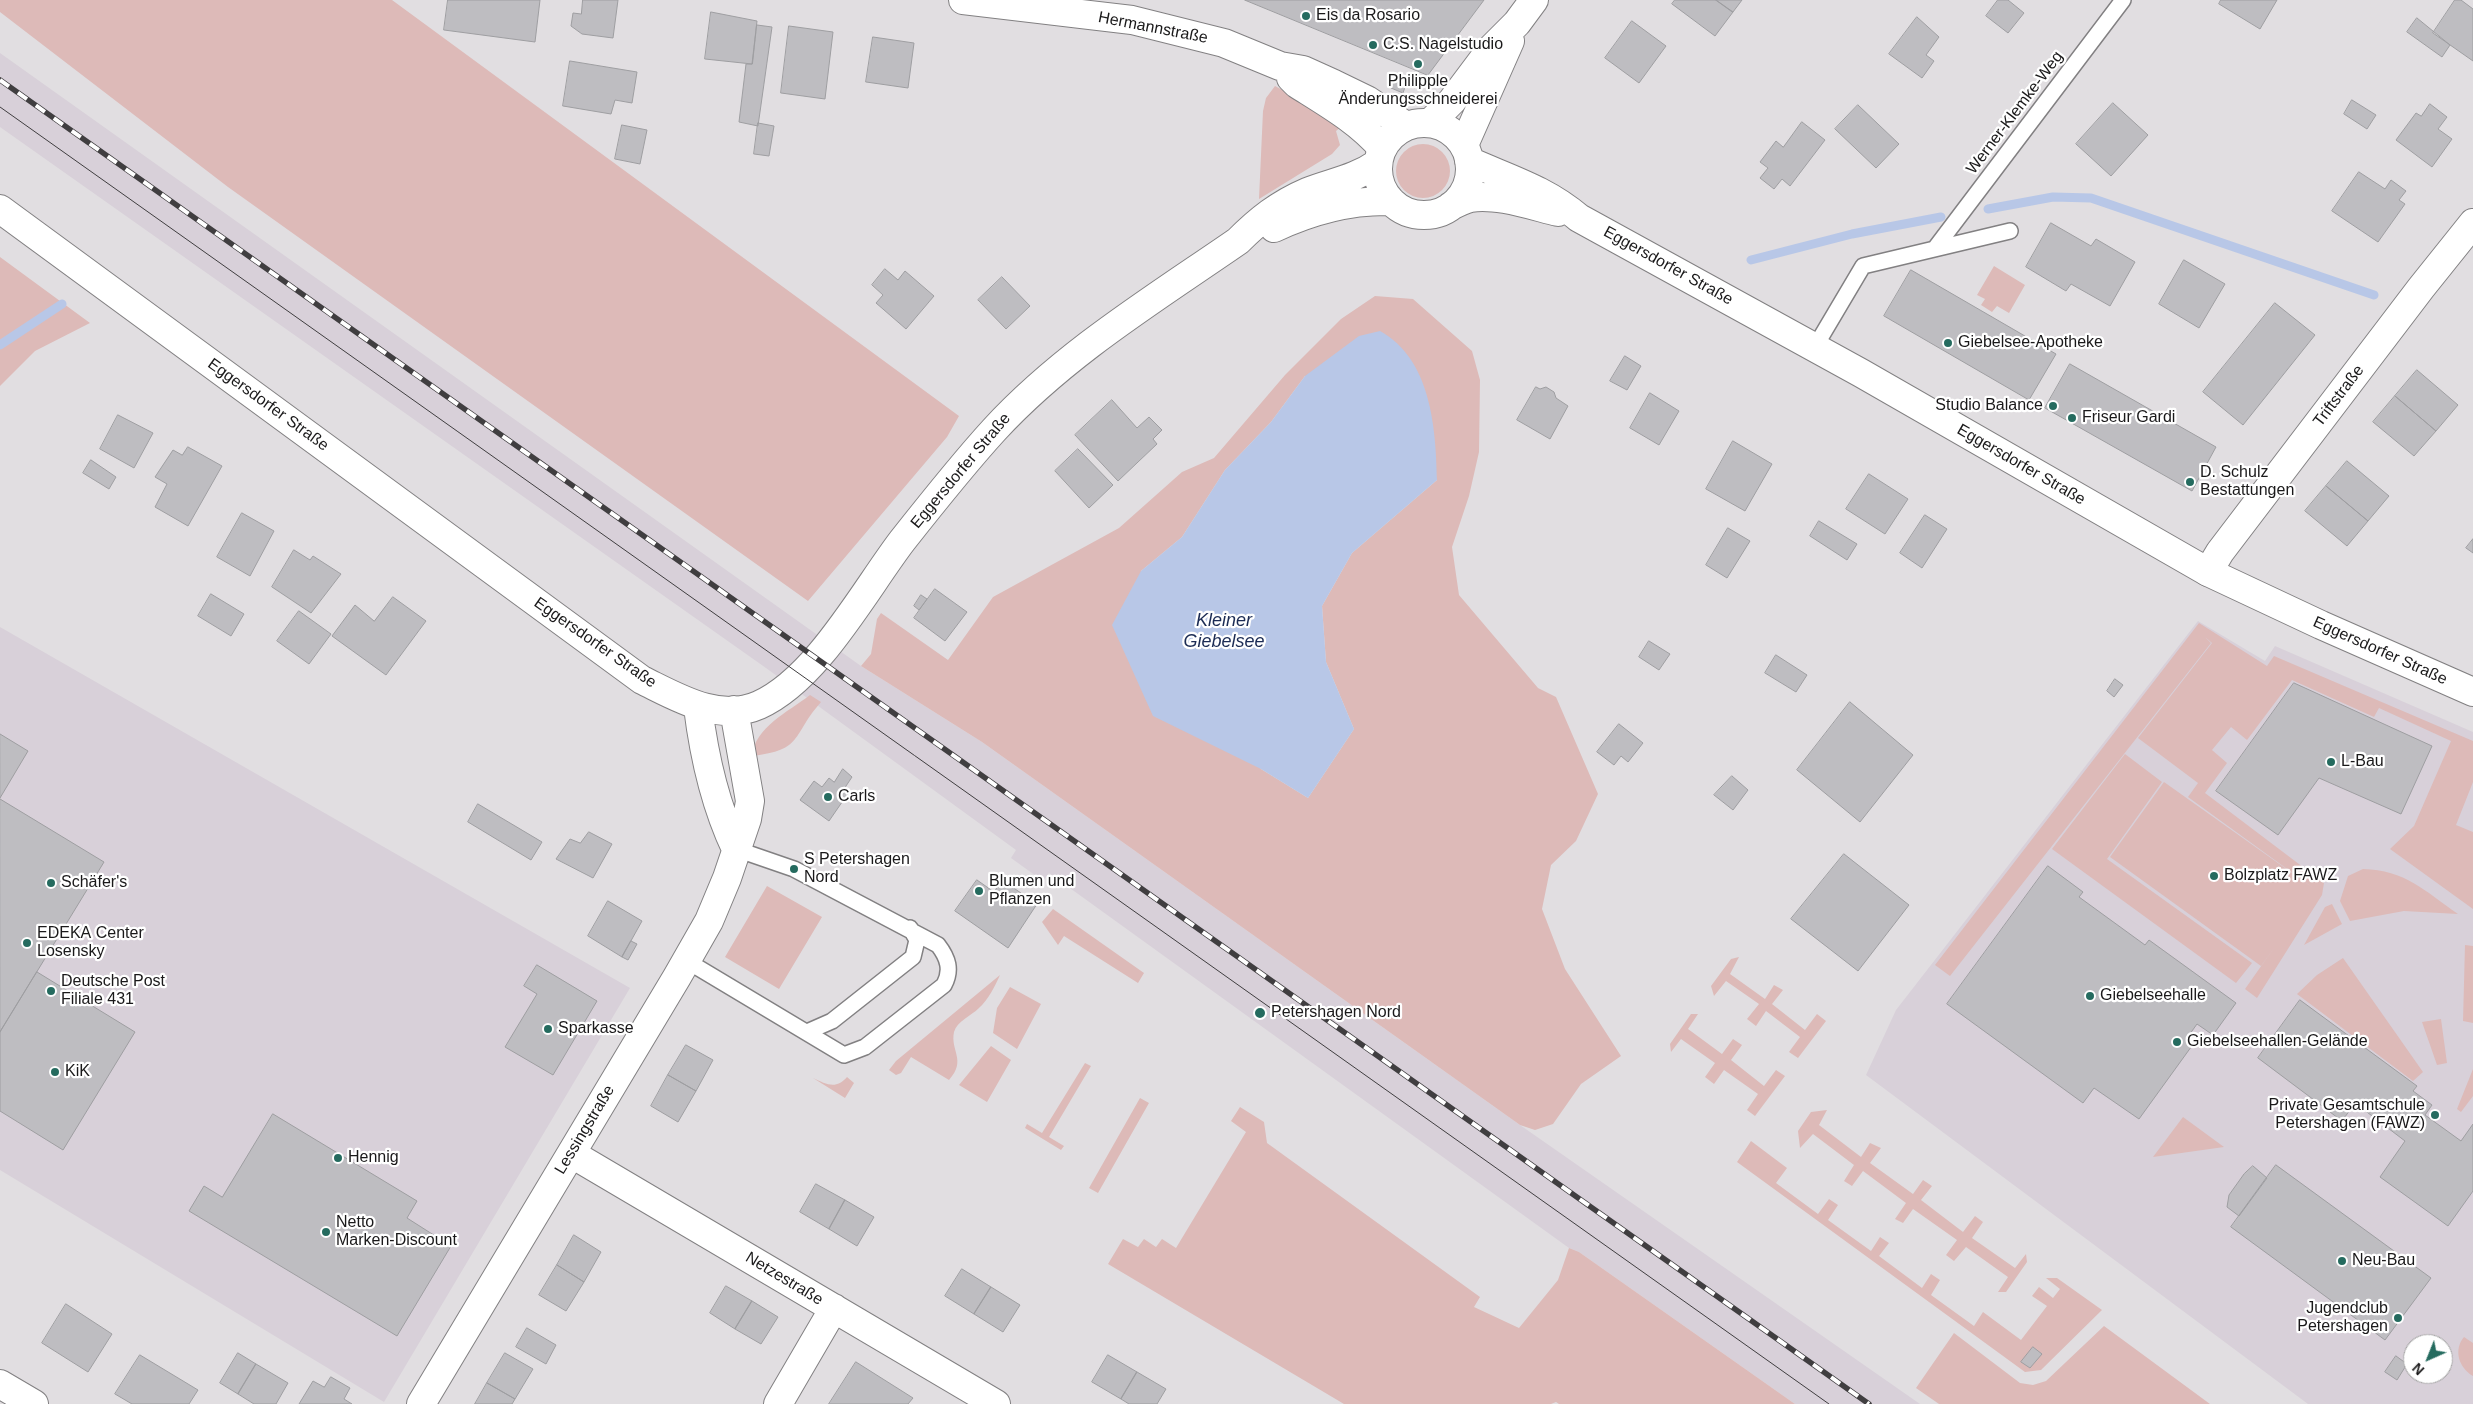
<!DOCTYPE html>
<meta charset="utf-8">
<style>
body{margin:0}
#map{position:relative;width:2473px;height:1404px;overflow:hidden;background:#e1dee1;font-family:Helvetica,sans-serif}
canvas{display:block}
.north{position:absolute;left:2403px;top:1334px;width:50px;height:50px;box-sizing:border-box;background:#fff;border:1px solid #a3a3a3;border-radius:50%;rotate:224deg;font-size:14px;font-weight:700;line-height:20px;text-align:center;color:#1a191a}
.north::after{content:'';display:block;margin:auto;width:18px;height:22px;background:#256b5f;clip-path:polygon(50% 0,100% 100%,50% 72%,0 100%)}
</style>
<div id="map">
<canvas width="2473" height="1404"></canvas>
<div class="north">N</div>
</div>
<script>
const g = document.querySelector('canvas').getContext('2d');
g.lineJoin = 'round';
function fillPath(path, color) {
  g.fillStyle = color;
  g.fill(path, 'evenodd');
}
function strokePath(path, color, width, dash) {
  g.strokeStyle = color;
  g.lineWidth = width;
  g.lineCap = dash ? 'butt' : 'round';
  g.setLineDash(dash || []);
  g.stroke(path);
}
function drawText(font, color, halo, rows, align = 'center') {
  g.font = font + ' Helvetica,sans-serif';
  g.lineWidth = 4.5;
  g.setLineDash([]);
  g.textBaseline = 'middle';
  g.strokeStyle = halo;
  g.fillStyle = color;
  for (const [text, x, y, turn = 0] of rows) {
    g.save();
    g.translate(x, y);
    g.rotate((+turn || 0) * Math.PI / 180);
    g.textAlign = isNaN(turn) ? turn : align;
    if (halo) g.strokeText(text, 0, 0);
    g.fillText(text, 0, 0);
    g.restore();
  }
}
const built = new Path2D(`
 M 0,53 L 861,666 L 982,742 L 1520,1125 L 1920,1404 L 1795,1404 L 1579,1252 L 1569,1248 L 1049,873 L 1043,881 L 1011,858 L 1016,850 L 766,668 L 0,127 Z
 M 2198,621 L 2265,661 L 2275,646 L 2473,732 L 2473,1404 L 2308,1404 L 1866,1075 L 1896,1010 ZM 2413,1344 L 2443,1344 L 2443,1374 L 2413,1374 Z
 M 0,627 L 630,988 L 384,1402 L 0,1170 Z`);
const green = new Path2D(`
 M 0,0 L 392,0 L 959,416 L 947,437 L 808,601 L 228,187 L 0,12 Z
 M 1275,86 L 1307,103 L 1341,127 L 1336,131 L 1340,145 L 1332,154 L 1259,199 L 1263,111 L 1266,98 Z
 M1396 171a27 27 0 1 1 54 0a27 27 0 1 1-54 0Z
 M 0,257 L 90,323 L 35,351 L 0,386 Z
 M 1994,266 L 2025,285 L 2009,313 L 1997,306 L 1992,312 L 1981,305 L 1985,299 L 1977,295 Z
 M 1375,296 L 1413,299 L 1472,351 L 1480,380 L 1479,452 L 1469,496 L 1452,547 L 1459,595 L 1538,688 L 1556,697 L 1598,794 L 1576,841 L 1551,865 L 1542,909 L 1565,969 L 1621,1056 L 1581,1084 L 1553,1124 L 1535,1130 L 1520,1125 L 982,742 L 861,666 L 871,654 L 877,619 L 881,613 L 948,660 L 993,597 L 1119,528 L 1182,472 L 1214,458 L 1285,375 L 1341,319 ZM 1305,376 L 1437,480 L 1352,553 L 1322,606 L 1326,662 L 1354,729 L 1308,798 L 1261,769 L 1141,571 L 1182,537 L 1225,470 L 1271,422 Z
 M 2199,623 L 2267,666 L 2274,656 L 2473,741 L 2473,782 L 2456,825 L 2473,832 L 2473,909 L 2390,849 L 2414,826 L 2451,741 L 2379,708 L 2374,717 L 2292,680 L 2247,740 L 2231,727 L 2212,750 L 2227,763 L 2205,793 L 2324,883 L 2322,895 L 2257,998 L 2245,989 L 2276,945 L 2261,966 L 2110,857 L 2164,782 L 2316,890 L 2188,797 L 2198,783 L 2138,738 L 2212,643 L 2205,637 L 2211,643 L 1950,976 L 1935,965 Z
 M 810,695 L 821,702 C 791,736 804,750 752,756 C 755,727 788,712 810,695 Z
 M 2125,754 L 2162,782 L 2107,859 L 2252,963 L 2236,983 L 2052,849 Z
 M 2363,869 C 2405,870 2425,891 2458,914 L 2404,911 L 2350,921 L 2340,901 L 2348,876 Z
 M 767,886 L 822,917 L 779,989 L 725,957 Z
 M 2332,904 L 2342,924 L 2304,945 L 2325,907 Z
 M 1053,909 L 1144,973 L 1138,983 L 1064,936 L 1058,945 L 1042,922 Z
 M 2465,945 L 2473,946 L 2473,1023 L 2463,1021 Z
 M 1739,957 L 1730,974 L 1765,999 L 1774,985 L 1783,990 L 1772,1004 L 1805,1030 L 1817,1014 L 1826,1021 L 1798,1058 L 1789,1052 L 1800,1037 L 1766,1011 L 1756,1026 L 1747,1019 L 1759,1004 L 1726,981 L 1714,996 L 1711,986 L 1731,959 Z
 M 2343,958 L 2423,1072 L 2413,1081 L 2297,994 L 2317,975 Z
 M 1000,975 C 995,986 988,1000 979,1008 C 971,1016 957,1021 954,1032 C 950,1051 967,1060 949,1080 L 911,1057 L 901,1073 L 896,1075 L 889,1070 L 896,1061 Z
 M 1010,987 L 1041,1004 L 1017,1049 L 993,1033 L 997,1008 Z
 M 1691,1014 L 1698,1014 L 1688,1029 L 1722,1054 L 1733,1039 L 1742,1045 L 1731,1060 L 1764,1086 L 1776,1070 L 1785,1076 L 1755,1116 L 1747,1110 L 1758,1094 L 1724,1070 L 1714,1084 L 1705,1077 L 1715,1063 L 1681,1039 L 1671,1052 L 1670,1044 Z
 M 2441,1019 L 2447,1063 L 2437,1065 L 2422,1022 Z
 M 991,1046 L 1011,1060 L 987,1102 L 959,1085 Z
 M 1085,1063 L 1091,1066 L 1049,1137 L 1064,1146 L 1061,1150 L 1025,1128 L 1027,1124 L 1042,1133 Z
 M 2473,1069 L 2473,1096 L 2461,1112 L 2457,1109 Z
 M 847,1077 L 854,1083 L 845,1098 L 813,1078 C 826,1084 836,1090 847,1077 Z
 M 1140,1098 L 1149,1103 L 1098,1193 L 1089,1188 Z
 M 1240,1107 L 1264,1122 L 1267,1143 L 1480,1297 L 1474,1307 L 1519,1328 L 1558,1280 L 1569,1248 L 1579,1252 L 1795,1404 L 1559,1404 L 1556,1402 L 1551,1404 L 1344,1404 L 1108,1264 L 1123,1239 L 1138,1247 L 1144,1239 L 1156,1247 L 1162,1239 L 1176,1248 L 1246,1132 L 1231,1121 Z
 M 1827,1110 L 1819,1125 L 1861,1157 L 1870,1143 L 1881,1148 L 1870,1163 L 1913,1194 L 1923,1180 L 1932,1186 L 1921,1200 L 1963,1232 L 1975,1216 L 1983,1222 L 1972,1238 L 2015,1268 L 2026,1254 L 2027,1262 L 2006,1292 L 1998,1292 L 2008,1277 L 1966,1247 L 1954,1261 L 1946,1255 L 1957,1240 L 1913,1209 L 1903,1223 L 1895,1219 L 1906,1203 L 1863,1171 L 1852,1186 L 1844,1181 L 1854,1165 L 1813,1134 L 1800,1148 L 1798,1131 L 1811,1112 Z
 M 2183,1117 L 2224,1147 L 2153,1157 Z
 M 1751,1141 L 1787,1168 L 1776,1183 L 1818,1214 L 1829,1199 L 1838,1205 L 1828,1220 L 1871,1251 L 1880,1237 L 1889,1243 L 1879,1256 L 1922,1288 L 1931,1274 L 1940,1280 L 1931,1295 L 1974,1326 L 1983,1312 L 2021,1340 L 2047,1306 L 2032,1296 L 2039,1287 L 2053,1298 L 2060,1289 L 2046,1278 L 2057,1278 L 2102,1310 L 2041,1370 L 2025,1372 L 1737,1162 Z
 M 2104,1326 L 2210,1404 L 1939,1404 L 1916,1388 L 1954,1333 L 2020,1383 L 2033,1385 L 2046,1381 Z
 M 2464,1337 L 2473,1343 L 2473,1376 C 2459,1368 2453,1350 2464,1337 Z`);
const water = new Path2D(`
 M 1380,331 C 1431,359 1436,428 1437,480 L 1352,553 L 1322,606 L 1326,662 L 1354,729 L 1308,798 L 1261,769 L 1153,716 L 1112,625 L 1141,571 L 1182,537 L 1225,470 L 1271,422 L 1305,376 L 1359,336 Z`);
const stream = new Path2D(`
 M 1988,209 L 2053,197 L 2091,198 L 2374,295
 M 1751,260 L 1852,234 L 1941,217
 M 0,345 L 62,304`);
const building = new Path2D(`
 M 448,0 L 540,0 L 535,42 L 444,30 Z
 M 583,0 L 618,0 L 613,38 L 582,34 L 571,26 L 573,13 L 581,14 Z
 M 1245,0 L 1484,0 L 1428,75 Z
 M 1675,0 L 1716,0 L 1733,12 L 1715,36 L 1672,4 Z
 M 1716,0 L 1742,0 L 1733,12 Z
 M 1998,0 L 2008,0 L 2024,13 L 2008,33 L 1986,16 Z
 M 2221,0 L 2277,0 L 2260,29 L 2219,4 Z
 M 2455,0 L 2461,0 L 2473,9 L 2473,61 L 2433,33 Z
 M 711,12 L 757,21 L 752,64 L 705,59 Z
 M 1917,17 L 1939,37 L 1926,55 L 1934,61 L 1922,78 L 1889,54 Z
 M 2417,18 L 2450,45 L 2442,57 L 2407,32 Z
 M 1632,21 L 1666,46 L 1639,83 L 1605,58 Z
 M 757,25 L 772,27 L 758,126 L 739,122 L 746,64 L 752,64 Z
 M 789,26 L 833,32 L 825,99 L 781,93 Z
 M 873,37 L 914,43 L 908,88 L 866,82 Z
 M 570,61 L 637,72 L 632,103 L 615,100 L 611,114 L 563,106 Z
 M 1395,79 L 1406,84 L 1403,93 L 1391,88 Z
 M 2352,100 L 2376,115 L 2367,129 L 2344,114 Z
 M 2113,103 L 2148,135 L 2111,176 L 2076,144 Z
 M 2430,104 L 2447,117 L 2438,129 L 2452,139 L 2432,167 L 2396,140 L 2416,113 L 2421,116 Z
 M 1858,105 L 1899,144 L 1876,168 L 1835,129 Z
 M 1802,122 L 1825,140 L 1790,186 L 1782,179 L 1774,189 L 1760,178 L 1768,168 L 1760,162 L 1776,141 L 1783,147 Z
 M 758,123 L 774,126 L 769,156 L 754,154 Z
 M 622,125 L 647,130 L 640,164 L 615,159 Z
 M 2359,172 L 2385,189 L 2391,180 L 2406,191 L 2399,200 L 2405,204 L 2378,242 L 2332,211 Z
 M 2051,223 L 2091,246 L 2096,239 L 2135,262 L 2110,306 L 2071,284 L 2066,291 L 2026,267 Z
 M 2184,260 L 2225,284 L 2199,328 L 2159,304 Z
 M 885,269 L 898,280 L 905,271 L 934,296 L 906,329 L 876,303 L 883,295 L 872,285 Z
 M 1911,270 L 2056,354 L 2029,400 L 1884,316 Z
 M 1002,277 L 1030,306 L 1006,329 L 978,300 Z
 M 2275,303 L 2315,335 L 2243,425 L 2203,392 Z
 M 1625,356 L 1641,366 L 1627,390 L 1610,381 Z
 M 2070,364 L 2216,447 L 2192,491 L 2045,408 Z
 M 2417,370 L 2458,405 L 2436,431 L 2395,396 Z
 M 1536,387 L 1540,389 L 1546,387 L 1554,392 L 1556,398 L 1568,406 L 1550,439 L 1517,420 Z
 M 1650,393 L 1679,411 L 1659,445 L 1630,428 Z
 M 2395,396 L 2436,431 L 2414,456 L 2373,422 Z
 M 1112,400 L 1137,428 L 1149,417 L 1162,430 L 1153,439 L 1157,444 L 1118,481 L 1075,435 Z
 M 118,415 L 153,433 L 134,468 L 100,449 Z
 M 1733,441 L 1772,464 L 1745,511 L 1706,489 Z
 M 188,447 L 222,466 L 188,526 L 155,507 L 167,484 L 155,477 L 173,450 L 182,455 Z
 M 1078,449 L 1113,485 L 1089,508 L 1055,471 Z
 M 91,460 L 116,477 L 109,489 L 83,473 Z
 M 2347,461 L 2389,496 L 2368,521 L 2326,486 Z
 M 1869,474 L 1908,499 L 1885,534 L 1846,509 Z
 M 2326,486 L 2368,521 L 2347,546 L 2305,511 Z
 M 242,513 L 274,531 L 250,576 L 217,557 Z
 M 1925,515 L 1947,529 L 1922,568 L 1900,553 Z
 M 1819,521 L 1857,544 L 1847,560 L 1810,536 Z
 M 1728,528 L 1750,541 L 1727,578 L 1706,565 Z
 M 2473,539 L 2473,553 L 2466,548 Z
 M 294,550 L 310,560 L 313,556 L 341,574 L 311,613 L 272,587 Z
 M 935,589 L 967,612 L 945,641 L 914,618 Z
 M 211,594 L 244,614 L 231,636 L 198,616 Z
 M 921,595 L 927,599 L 919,610 L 914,606 Z
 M 393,597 L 426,621 L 386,675 L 332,636 L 355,605 L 374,621 Z
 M 299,611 L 331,634 L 309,664 L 277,641 Z
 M 1649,641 L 1670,654 L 1659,670 L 1639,657 Z
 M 1776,655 L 1807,675 L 1796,692 L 1765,673 Z
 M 2115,679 L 2123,685 L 2114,697 L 2107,691 Z
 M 2294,683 L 2432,746 L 2401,814 L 2319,778 L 2278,835 L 2216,791 Z
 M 1850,702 L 1913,755 L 1860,822 L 1797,770 Z
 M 1619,724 L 1643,743 L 1628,762 L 1621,756 L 1614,765 L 1597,752 Z
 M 0,734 L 28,751 L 0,798 Z
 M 843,769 L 852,777 L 844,789 L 849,792 L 829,821 L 800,800 L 814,781 L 822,787 L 829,778 L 834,782 Z
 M 1732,776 L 1748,790 L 1733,810 L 1714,795 Z
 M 0,799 L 104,862 L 0,1032 Z
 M 478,804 L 542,842 L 531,860 L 468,822 Z
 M 589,832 L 612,844 L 593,878 L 556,859 L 570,839 L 580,843 Z
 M 1844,854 L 1909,905 L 1858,971 L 1791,919 Z
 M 2048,866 L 2083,892 L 2079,897 L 2145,945 L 2149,940 L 2236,1003 L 2213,1035 L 2197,1024 L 2187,1038 L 2194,1043 L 2139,1119 L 2094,1088 L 2083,1103 L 1947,1004 Z
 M 977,880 L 994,892 L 1002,880 L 1037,904 L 1008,948 L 955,911 Z
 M 608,901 L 642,921 L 622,957 L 588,936 Z
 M 631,941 L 637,944 L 628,960 L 622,957 Z
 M 537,965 L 597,1001 L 553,1075 L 505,1047 L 537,994 L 524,986 Z
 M 37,972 L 135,1032 L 63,1150 L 0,1111 L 0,1032 Z
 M 2300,1000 L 2417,1086 L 2413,1091 L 2432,1105 L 2425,1115 L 2461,1141 L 2473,1124 L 2473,1191 L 2448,1226 L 2380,1177 L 2405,1141 L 2355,1103 L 2342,1121 L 2258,1058 Z
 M 686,1045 L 713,1060 L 696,1091 L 668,1075 Z
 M 668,1075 L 696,1091 L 678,1122 L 651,1106 Z
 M 273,1114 L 417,1201 L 407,1218 L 451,1246 L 397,1336 L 189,1211 L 204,1186 L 222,1197 Z
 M 2276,1165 L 2431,1278 L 2385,1340 L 2231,1227 Z
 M 2253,1166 L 2267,1178 L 2239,1216 L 2227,1207 L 2229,1195 L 2244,1174 Z
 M 816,1184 L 845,1200 L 829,1229 L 800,1212 Z
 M 845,1200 L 874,1217 L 857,1246 L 829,1229 Z
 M 574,1235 L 601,1252 L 584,1282 L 557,1265 Z
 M 557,1265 L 584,1282 L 566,1311 L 539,1295 Z
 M 962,1269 L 991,1287 L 974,1314 L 945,1296 Z
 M 726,1286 L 752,1301 L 735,1329 L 710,1313 Z
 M 991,1287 L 1020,1305 L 1003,1332 L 974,1314 Z
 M 752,1301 L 778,1317 L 761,1344 L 735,1329 Z
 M 66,1304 L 112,1334 L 88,1372 L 42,1343 Z
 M 527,1328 L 556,1345 L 546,1364 L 516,1347 Z
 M 2033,1347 L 2042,1354 L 2030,1368 L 2021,1362 Z
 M 238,1353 L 256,1364 L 238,1394 L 220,1383 Z
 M 505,1353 L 533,1369 L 515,1399 L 487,1383 Z
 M 140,1355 L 198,1390 L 189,1404 L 132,1404 L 115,1394 Z
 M 1108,1355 L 1137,1372 L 1121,1399 L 1092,1382 Z
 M 2396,1356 L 2407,1364 L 2397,1380 L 2385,1372 Z
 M 856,1362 L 913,1398 L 908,1404 L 829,1404 Z
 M 256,1364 L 288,1383 L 276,1404 L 254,1404 L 238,1394 Z
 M 1137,1372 L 1166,1389 L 1157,1404 L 1129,1404 L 1121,1399 Z
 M 331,1377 L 350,1388 L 344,1399 L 352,1404 L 299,1404 L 313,1381 L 324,1387 Z
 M 487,1383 L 515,1399 L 512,1404 L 475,1404 Z`);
const service = new Path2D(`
 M 1936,247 L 2123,0
 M 1815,347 L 1863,266 L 2010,231
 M 687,961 L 844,1055 L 865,1047 L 944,985 C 952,970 948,958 938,945 L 794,869 L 736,849
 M 807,1032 L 832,1021 L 913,957 L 917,940 L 910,928`);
const minor = new Path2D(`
 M 963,0 L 1132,20 L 1224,43 L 1280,66 L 1303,70 L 1334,84 L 1367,100 L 1406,126
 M 1291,78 L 1297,84 C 1327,103 1359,121 1382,148
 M 1430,123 L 1452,101 L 1491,49 L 1517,23 L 1534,0
 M 1464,145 L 1510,41
 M 2208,572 L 2220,552 L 2421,288 L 2473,223
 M 572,1154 L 996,1404
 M 0,1384 L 34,1404
 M 778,1404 L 834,1308`);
const tertiary = new Path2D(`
 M1378 169a46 46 0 1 1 92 0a46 46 0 1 1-92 0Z
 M 1469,161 C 1509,179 1545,189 1579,218 L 1861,373 L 2208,572 L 2321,625 L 2473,692
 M 1451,206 C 1457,203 1463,200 1470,198 C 1495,193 1533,206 1558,212
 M 0,209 L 642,680 C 677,697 719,723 759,705 C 817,679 864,591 902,541 C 932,503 962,465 994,430 C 1064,354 1154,299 1238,241 C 1259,220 1279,204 1307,192 C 1333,182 1355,179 1378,163
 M 1274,228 C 1312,210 1349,200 1391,201
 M 698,707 C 704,756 715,805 736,849
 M 421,1404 L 677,977 L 709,921 L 727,878 L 747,819 L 750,801 L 734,710`);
const tram = new Path2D(`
 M 0,107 L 1829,1404`);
const rail = new Path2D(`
 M 0,80 L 1869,1404`);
const markers = [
 [1306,16,5,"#256b5f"],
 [1373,45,5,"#256b5f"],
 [1418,64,5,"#256b5f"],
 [1948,343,5,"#256b5f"],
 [2053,406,5,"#256b5f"],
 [2072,418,5,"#256b5f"],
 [2190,482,5,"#256b5f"],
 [2331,762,5,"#256b5f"],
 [828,797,5,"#256b5f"],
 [794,869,5,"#256b5f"],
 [2214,876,5,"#256b5f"],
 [51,883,5,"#256b5f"],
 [979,891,5,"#256b5f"],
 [27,943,5,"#256b5f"],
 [51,991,5,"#256b5f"],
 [2090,996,5,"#256b5f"],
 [1260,1013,6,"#256b5f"],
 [548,1029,5,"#256b5f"],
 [2177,1042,5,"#256b5f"],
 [55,1072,5,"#256b5f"],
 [2435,1115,5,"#256b5f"],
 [338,1158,5,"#256b5f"],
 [326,1232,5,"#256b5f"],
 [2342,1261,5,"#256b5f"],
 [2398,1318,5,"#256b5f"]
];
const poiNames = [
 ["Eis da Rosario",1316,16],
 ["C.S. Nagelstudio",1383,45],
 ["Philipple",1418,82,"center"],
 ["Änderungsschneiderei",1418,100,"center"],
 ["Giebelsee-Apotheke",1958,343],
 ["Studio Balance",2043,406,"right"],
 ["Friseur Gardi",2082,418],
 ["D. Schulz",2200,473],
 ["Bestattungen",2200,491],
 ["L-Bau",2341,762],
 ["Carls",838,797],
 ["S Petershagen",804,860],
 ["Nord",804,878],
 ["Bolzplatz FAWZ",2224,876],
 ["Blumen und",989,882],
 ["Pflanzen",989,900],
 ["Schäfer's",61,883],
 ["EDEKA Center",37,934],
 ["Losensky",37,952],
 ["Deutsche Post",61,982],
 ["Filiale 431",61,1000],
 ["Giebelseehalle",2100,996],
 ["Petershagen Nord",1271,1013],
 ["Sparkasse",558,1029],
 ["Giebelseehallen-Gelände",2187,1042],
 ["KiK",65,1072],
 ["Private Gesamtschule",2425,1106,"right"],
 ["Petershagen (FAWZ)",2425,1124,"right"],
 ["Hennig",348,1158],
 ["Netto",336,1223],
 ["Marken-Discount",336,1241],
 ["Neu-Bau",2352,1261],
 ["Jugendclub",2388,1309,"right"],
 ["Petershagen",2388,1327,"right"]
];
const streetNames = [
 ["Hermannstraße",1153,28,11],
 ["Werner-Klemke-Weg",2015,113,-53],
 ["Eggersdorfer Straße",1668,266,29],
 ["Triftstraße",2339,396,-53],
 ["Eggersdorfer Straße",268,405,36],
 ["Eggersdorfer Straße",2021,465,30],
 ["Eggersdorfer Straße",961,471,-50],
 ["Eggersdorfer Straße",595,643,35],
 ["Eggersdorfer Straße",2380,651,24],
 ["Lessingstraße",585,1130,-59],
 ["Netzestraße",784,1279,31]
];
const waterNames = [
 ["Kleiner",1224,621],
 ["Giebelsee",1224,642]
];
fillPath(built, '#d8d0d9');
fillPath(green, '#ddbab8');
fillPath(water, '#b8c7e7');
strokePath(stream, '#b8c7e7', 9);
fillPath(building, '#bebdc1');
strokePath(building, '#9e9ea1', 1);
strokePath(service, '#828082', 18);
strokePath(minor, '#828082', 30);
strokePath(tertiary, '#828082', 30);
strokePath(service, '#fff', 15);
strokePath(minor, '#fff', 28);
strokePath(tertiary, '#fff', 28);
strokePath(tram, '#403e40', 1);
strokePath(rail, '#403e40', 5.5);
strokePath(rail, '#fff', 4, [11]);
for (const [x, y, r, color] of markers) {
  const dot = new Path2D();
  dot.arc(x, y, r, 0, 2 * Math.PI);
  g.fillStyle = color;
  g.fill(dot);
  strokePath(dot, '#fff', 2);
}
drawText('16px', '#1a191a', '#fff', poiNames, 'left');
drawText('16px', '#1a191a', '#fff', streetNames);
drawText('italic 18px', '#1b2b54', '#fff', waterNames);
</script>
